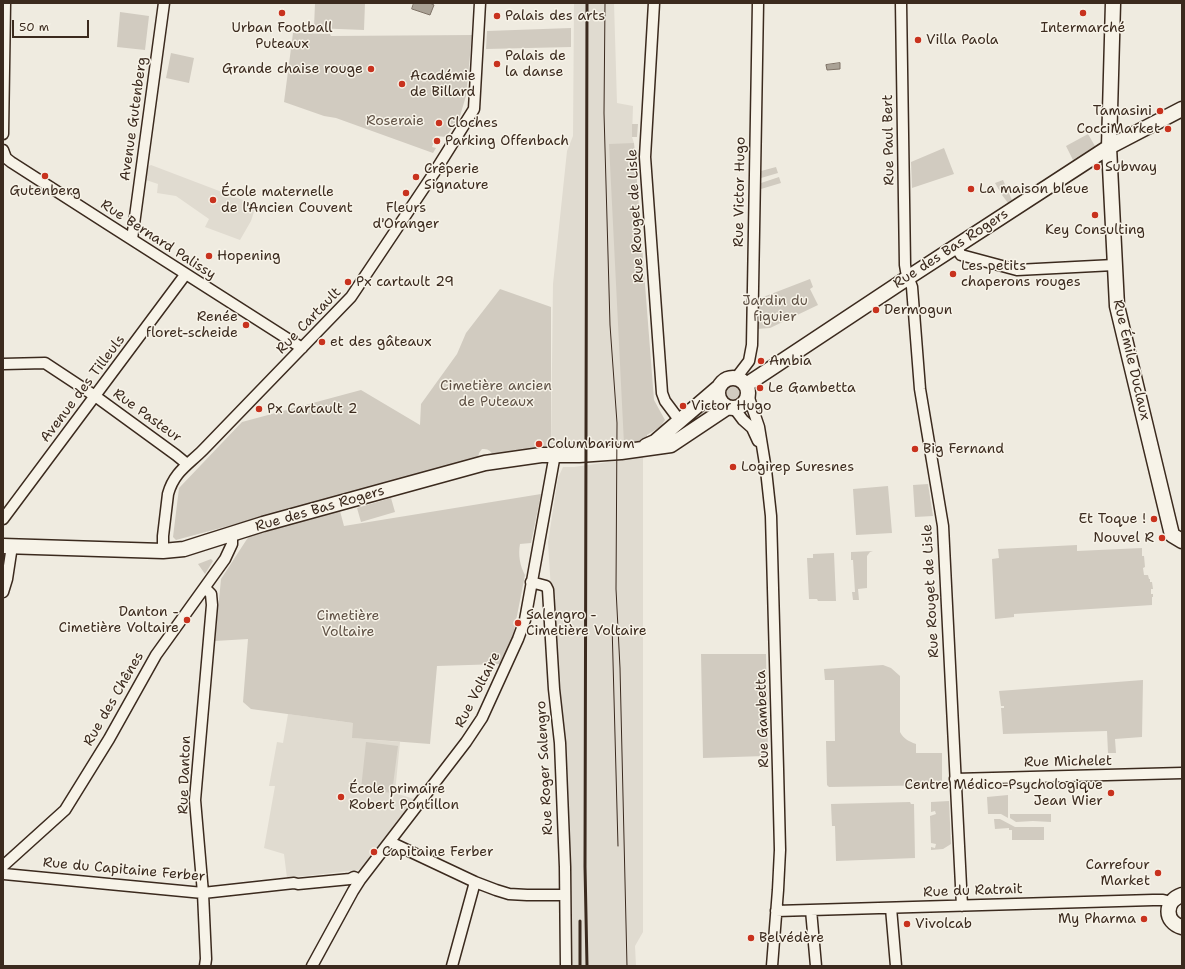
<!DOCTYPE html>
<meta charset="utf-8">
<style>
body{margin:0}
#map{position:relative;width:1185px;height:969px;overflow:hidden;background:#efebe0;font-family:"Shantell Sans",sans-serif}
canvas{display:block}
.frame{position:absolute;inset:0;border:4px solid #3b2a1e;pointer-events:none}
.scale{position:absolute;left:12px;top:20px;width:77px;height:18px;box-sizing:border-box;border:2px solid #3b2a1e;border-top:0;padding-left:5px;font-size:12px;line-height:14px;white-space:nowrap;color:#3b2a1e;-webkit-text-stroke:3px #f7f3e8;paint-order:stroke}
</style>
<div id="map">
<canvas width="1185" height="969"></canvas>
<div class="frame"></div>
<div class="scale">50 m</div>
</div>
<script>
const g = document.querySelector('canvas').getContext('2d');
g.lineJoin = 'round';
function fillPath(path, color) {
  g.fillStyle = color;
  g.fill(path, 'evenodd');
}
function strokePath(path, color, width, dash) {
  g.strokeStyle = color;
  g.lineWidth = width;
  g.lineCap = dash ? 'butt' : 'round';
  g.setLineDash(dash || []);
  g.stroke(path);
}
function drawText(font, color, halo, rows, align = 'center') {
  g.font = font + ' "Shantell Sans",sans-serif';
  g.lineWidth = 3;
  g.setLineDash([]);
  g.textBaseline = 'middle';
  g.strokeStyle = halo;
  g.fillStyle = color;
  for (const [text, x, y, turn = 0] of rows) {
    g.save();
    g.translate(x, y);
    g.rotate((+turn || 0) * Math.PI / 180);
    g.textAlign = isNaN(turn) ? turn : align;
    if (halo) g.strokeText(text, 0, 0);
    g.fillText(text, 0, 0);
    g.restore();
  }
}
const built = new Path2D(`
 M 574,3 L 614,3 L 617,103 L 633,106 L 632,137 L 634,143 L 644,287 L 627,442 L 551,446 L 553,284 L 567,151 L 573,136 Z
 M 151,165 L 256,205 L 251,221 L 240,240 L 205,227 L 209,219 L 176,196 L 157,193 L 158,184 L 146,180 L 147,167 Z
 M 643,457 L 643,932 L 635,946 L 636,966 L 569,966 L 564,799 L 548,542 L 558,478 L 563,467 L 574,467 Z
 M 288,714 L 353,723 L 353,738 L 400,742 L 395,793 L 414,799 L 362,867 L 358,870 L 287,878 L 284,854 L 264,848 L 275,786 L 269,786 L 277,742 L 283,743 Z`);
const green = new Path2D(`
 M 315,3 L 365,3 L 364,30 L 314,28 Z
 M 120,12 L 149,16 L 145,50 L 117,47 Z
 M 571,28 L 571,47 L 486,49 L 487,31 Z
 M 293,33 L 330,34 L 331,36 L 472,35 L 466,96 L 460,116 L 446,137 L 436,136 L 432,147 L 436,148 L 433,153 L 336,118 L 324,116 L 284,102 Z
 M 171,53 L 194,58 L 189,83 L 166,78 Z
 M 632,124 L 638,124 L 637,137 L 632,137 Z
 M 1088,134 L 1095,146 L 1073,160 L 1066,146 Z
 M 634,143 L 654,400 L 665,420 L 660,427 L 647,435 L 647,439 L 634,443 L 624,444 L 609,144 Z
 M 944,148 L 954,174 L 912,188 L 911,162 Z
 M 776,167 L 778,173 L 761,178 L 761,171 Z
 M 779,177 L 781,183 L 761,189 L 761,183 Z
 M 1003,180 L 1012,200 L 1008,203 L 1002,195 L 995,183 Z
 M 810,279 L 813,287 L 810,289 L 818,305 L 770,328 L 757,329 L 758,299 Z
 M 500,289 L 551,307 L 551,446 L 493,455 C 490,450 488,449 482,449 L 479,453 L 478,459 L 176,540 L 173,537 L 179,488 L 242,422 L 361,390 L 420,425 L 421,404 L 457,354 L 466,333 Z
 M726 393a7 7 0 1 1 14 0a7 7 0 1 1-14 0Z
 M 706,406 L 708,409 L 708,413 L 690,424 L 687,425 L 685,423 Z
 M 928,484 L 933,516 L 915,517 L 913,485 Z
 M 888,486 L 892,533 L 856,535 L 853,489 Z
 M 541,494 L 531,543 L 520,544 C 518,555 520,566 525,575 L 513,636 L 500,664 L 437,666 L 430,744 L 352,738 L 353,723 L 251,709 L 243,702 L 248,639 L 215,641 L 221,579 L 247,539 L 250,536 L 340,511 L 344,526 Z
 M 391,498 L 395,512 L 361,522 L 357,508 Z
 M 1077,545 L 1077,551 L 1142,548 L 1142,556 L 1144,556 L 1145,567 L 1143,568 L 1144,575 L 1148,575 L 1149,579 L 1150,579 L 1150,582 L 1152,582 L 1153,589 L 1151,589 L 1151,594 L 1153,594 L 1153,597 L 1152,597 L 1152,605 L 1014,614 L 1014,617 L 995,619 L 992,559 L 999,558 L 998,549 Z
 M 873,551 L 870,552 L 867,556 L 867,588 L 858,589 L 859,600 L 853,600 L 852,592 L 855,592 L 853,560 L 851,560 L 851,552 Z
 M 834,553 L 836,601 L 818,601 L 817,599 L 809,599 L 807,558 L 813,558 L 813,554 Z
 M 211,559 L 213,561 L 205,574 L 198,564 Z
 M 701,654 L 766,654 L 768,753 L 765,753 L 765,756 L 703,758 Z
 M 883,665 L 891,668 L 900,676 L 900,732 C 904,739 908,741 916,744 L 916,753 L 942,753 L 942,785 L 829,787 L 827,785 L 826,741 L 835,741 L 834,680 L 825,680 L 824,669 Z
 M 1143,680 L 1142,737 L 1115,739 L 1116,753 L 1108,753 L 1107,731 L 1003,734 L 1001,708 L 1004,708 L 1004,706 L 1001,706 L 999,691 Z
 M 366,742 L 398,746 L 392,793 L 361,789 Z
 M 1008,795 L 1008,818 L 1001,814 L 988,814 L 987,797 Z
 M 949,801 L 951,844 L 943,849 L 931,850 L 931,847 L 935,848 L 936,844 L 931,843 L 930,816 L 936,814 L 935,811 L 931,812 L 931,802 Z
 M 910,802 L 911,804 L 914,804 L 915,858 L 836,861 L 835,826 L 832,826 L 831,804 Z
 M 1010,814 L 1051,814 L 1051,822 L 1033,821 L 1016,822 L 1010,818 Z
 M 994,819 L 1000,819 L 1015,827 L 1044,827 L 1044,840 L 1012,840 L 1012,830 L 1009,830 L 1009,828 L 995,829 Z`);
const water = new Path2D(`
 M 414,3 L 430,3 L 434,5 L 430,15 L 412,9 Z
 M 840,63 L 840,69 L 827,70 L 826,65 Z`);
const street = new Path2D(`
 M 654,3 L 645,157 L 662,393 L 665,401 L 680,421
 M 901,3 L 905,265 L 906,271 L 912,287 L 920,389 L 943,526 L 962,906
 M 3,134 L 5,3
 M 3,150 L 6,158 L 11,162 C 108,224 205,287 302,348
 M 132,239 L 164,3
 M 956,247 L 961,255 L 1017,270 L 1114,265
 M 3,364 L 45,363 L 95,396 L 176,455 L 187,464
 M 736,378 L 749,361 L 752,345 L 758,3
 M 748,395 L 759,427 L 766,470 L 771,516 L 778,769 L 780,850 L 778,890 L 772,966
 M 734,408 L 743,420 L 752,428 L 758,441
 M 3,519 L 185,275
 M 163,551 L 163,536 L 168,494 C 174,472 188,465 203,450 L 351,297 L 434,173 L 474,109 L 480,3
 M 531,582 L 546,586 L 548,590 L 554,689 L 560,743 L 565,867 L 566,966
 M 3,592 L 7,579 L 12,546
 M 955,779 L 1182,773
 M 390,842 L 475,882 L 496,890 L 509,894 L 527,895 L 564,895
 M 3,866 L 65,810 L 109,739 L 156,655 L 225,559 L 232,544 L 232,535
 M 3,873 L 4,874 L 203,893 L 294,883 L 298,884 L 350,879 L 354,877 L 360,880
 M 891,908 L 896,966
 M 811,910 L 816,966
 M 776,911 L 1153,900 L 1163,900 L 1171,902
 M 205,966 L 206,959 L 203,893 L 195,800 L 212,605 L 211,594 L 205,588
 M 312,966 L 353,891 L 360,880 L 466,742 L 482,718 L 518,639 L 525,620 L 555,454
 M 452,966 L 475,882`);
const secondary = new Path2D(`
 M 1113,3 L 1109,147 L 1117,306 L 1172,535 L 1182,541
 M718 393a15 15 0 1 1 30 0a15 15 0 1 1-30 0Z
 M 746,385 L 909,277 L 1109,147 L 1182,109
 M 646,446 L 655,442 L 719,387
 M 3,546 L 163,551 L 184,549 L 206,542 L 263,524 L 485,463 L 541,455 L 579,455 L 621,452 L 671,445 L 728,407
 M 1182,895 C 1164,901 1164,922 1182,927`);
const tram = new Path2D(`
 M 605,3 L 604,113 L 610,325 L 617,423 L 616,589 L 620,668 L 627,966
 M 612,624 L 618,846`);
const rail = new Path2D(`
 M 580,966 L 580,921
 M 587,966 L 585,866 L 587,3`);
const markers = [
 [282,13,4,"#c8321e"],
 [1083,13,4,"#c8321e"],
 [497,16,4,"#c8321e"],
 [918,40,4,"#c8321e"],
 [497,64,4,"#c8321e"],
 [371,69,4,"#c8321e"],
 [402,84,4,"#c8321e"],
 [1160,111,4,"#c8321e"],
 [439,123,4,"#c8321e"],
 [1168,129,4,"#c8321e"],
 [437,141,4,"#c8321e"],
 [1097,167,4,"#c8321e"],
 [45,176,4,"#c8321e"],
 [416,177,4,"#c8321e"],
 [971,189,4,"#c8321e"],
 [406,193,4,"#c8321e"],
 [213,200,4,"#c8321e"],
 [1095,215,4,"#c8321e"],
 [209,256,4,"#c8321e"],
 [953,274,4,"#c8321e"],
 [348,282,4,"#c8321e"],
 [876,310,4,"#c8321e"],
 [246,325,4,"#c8321e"],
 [322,342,4,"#c8321e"],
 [761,361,4,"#c8321e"],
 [760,388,4,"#c8321e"],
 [683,406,4,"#c8321e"],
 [259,409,4,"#c8321e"],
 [539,444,4,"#c8321e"],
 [915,449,4,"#c8321e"],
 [733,467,4,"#c8321e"],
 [1154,519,4,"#c8321e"],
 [1162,538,4,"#c8321e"],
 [187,620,4,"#c8321e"],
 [518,623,4,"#c8321e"],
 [1111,793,4,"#c8321e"],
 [341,797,4,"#c8321e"],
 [374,852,4,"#c8321e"],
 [1158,873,4,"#c8321e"],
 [1144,919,4,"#c8321e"],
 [907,924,4,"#c8321e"],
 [751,938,4,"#c8321e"]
];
const poiNames = [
 ["Palais des arts",505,16],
 ["Urban Football",282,28,"center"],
 ["Puteaux",282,44,"center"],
 ["Intermarché",1083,28,"center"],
 ["Villa Paola",926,40],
 ["Palais de",505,56],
 ["la danse",505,72],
 ["Grande chaise rouge",363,69,"right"],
 ["Académie",410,76],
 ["de Billard",410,92],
 ["Tamasini",1152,111,"right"],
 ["Cloches",447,123],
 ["CocciMarket",1160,129,"right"],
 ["Parking Offenbach",445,141],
 ["Subway",1105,167],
 ["Crêperie",424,169],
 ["Signature",424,185],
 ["La maison bleue",979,189],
 ["Gutenberg",45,191,"center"],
 ["École maternelle",221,192],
 ["de l'Ancien Couvent",221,208],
 ["Fleurs",406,208,"center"],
 ["d'Oranger",406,224,"center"],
 ["Key Consulting",1095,230,"center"],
 ["Hopening",217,256],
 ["Les petits",961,266],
 ["chaperons rouges",961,282],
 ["Px cartault 29",356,282],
 ["Dermogun",884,310],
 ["Renée",238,317,"right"],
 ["floret-scheide",238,333,"right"],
 ["et des gâteaux",330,342],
 ["Ambia",769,361],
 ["Le Gambetta",768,388],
 ["Victor Hugo",691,406],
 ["Px Cartault 2",267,409],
 ["Columbarium",547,444],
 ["Big Fernand",923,449],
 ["Logirep Suresnes",741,467],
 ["Et Toque !",1146,519,"right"],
 ["Nouvel R",1154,538,"right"],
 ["Danton -",179,612,"right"],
 ["Cimetière Voltaire",179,628,"right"],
 ["Salengro -",526,615],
 ["Cimetière Voltaire",526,631],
 ["Centre Médico-Psychologique",1103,785,"right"],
 ["Jean Wier",1103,801,"right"],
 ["École primaire",349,789],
 ["Robert Pontillon",349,805],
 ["Capitaine Ferber",382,852],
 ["Carrefour",1150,865,"right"],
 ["Market",1150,881,"right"],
 ["My Pharma",1136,919,"right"],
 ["Vivolcab",915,924],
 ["Belvédère",759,938]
];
const streetNames = [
 ["Avenue Gutenberg",134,119,-82],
 ["Rue Paul Bert",889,140,-91],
 ["Rue Victor Hugo",740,192,-89],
 ["Rue Rouget de Lisle",636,216,-93],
 ["Rue Bernard Palissy",158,240,33],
 ["Rue des Bas Rogers",951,249,-33],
 ["Rue Cartault",309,321,-46],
 ["Rue Émile Duclaux",1131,360,77],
 ["Avenue des Tilleuls",83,389,-53],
 ["Rue Pasteur",147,416,36],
 ["Rue des Bas Rogers",320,509,-16],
 ["Rue Rouget de Lisle",931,591,-93],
 ["Rue Voltaire",478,690,-63],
 ["Rue des Chênes",114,699,-60],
 ["Rue Gambetta",763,719,-92],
 ["Rue Michelet",1068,762,-1],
 ["Rue Roger Salengro",545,768,-93],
 ["Rue Danton",185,775,-88],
 ["Rue du Capitaine Ferber",124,870,5],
 ["Rue du Ratrait",973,891,-2]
];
const parkNames = [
 ["Roseraie",395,121],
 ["Jardin du",775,301],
 ["figuier",775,317],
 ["Cimetière ancien",496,386],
 ["de Puteaux",496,402],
 ["Cimetière",348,616],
 ["Voltaire",348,632]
];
fillPath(built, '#e0dbd0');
fillPath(green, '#d1cbc0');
fillPath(water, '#aaa296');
strokePath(water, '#7e7266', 1);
strokePath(street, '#3b2a1e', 13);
strokePath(secondary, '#3b2a1e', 17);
strokePath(street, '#f7f3e8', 10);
strokePath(secondary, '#f7f3e8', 14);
strokePath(tram, '#3b2a1e', 1);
strokePath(rail, '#3b2a1e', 3);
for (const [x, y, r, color] of markers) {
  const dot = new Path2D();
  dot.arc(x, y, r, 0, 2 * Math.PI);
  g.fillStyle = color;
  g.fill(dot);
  strokePath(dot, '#f7f3e8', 1.5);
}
drawText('14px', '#3b2a1e', '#f7f3e8', poiNames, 'left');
drawText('14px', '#3b2a1e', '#f7f3e8', streetNames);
drawText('14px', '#605246', '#f7f3e8', parkNames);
</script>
